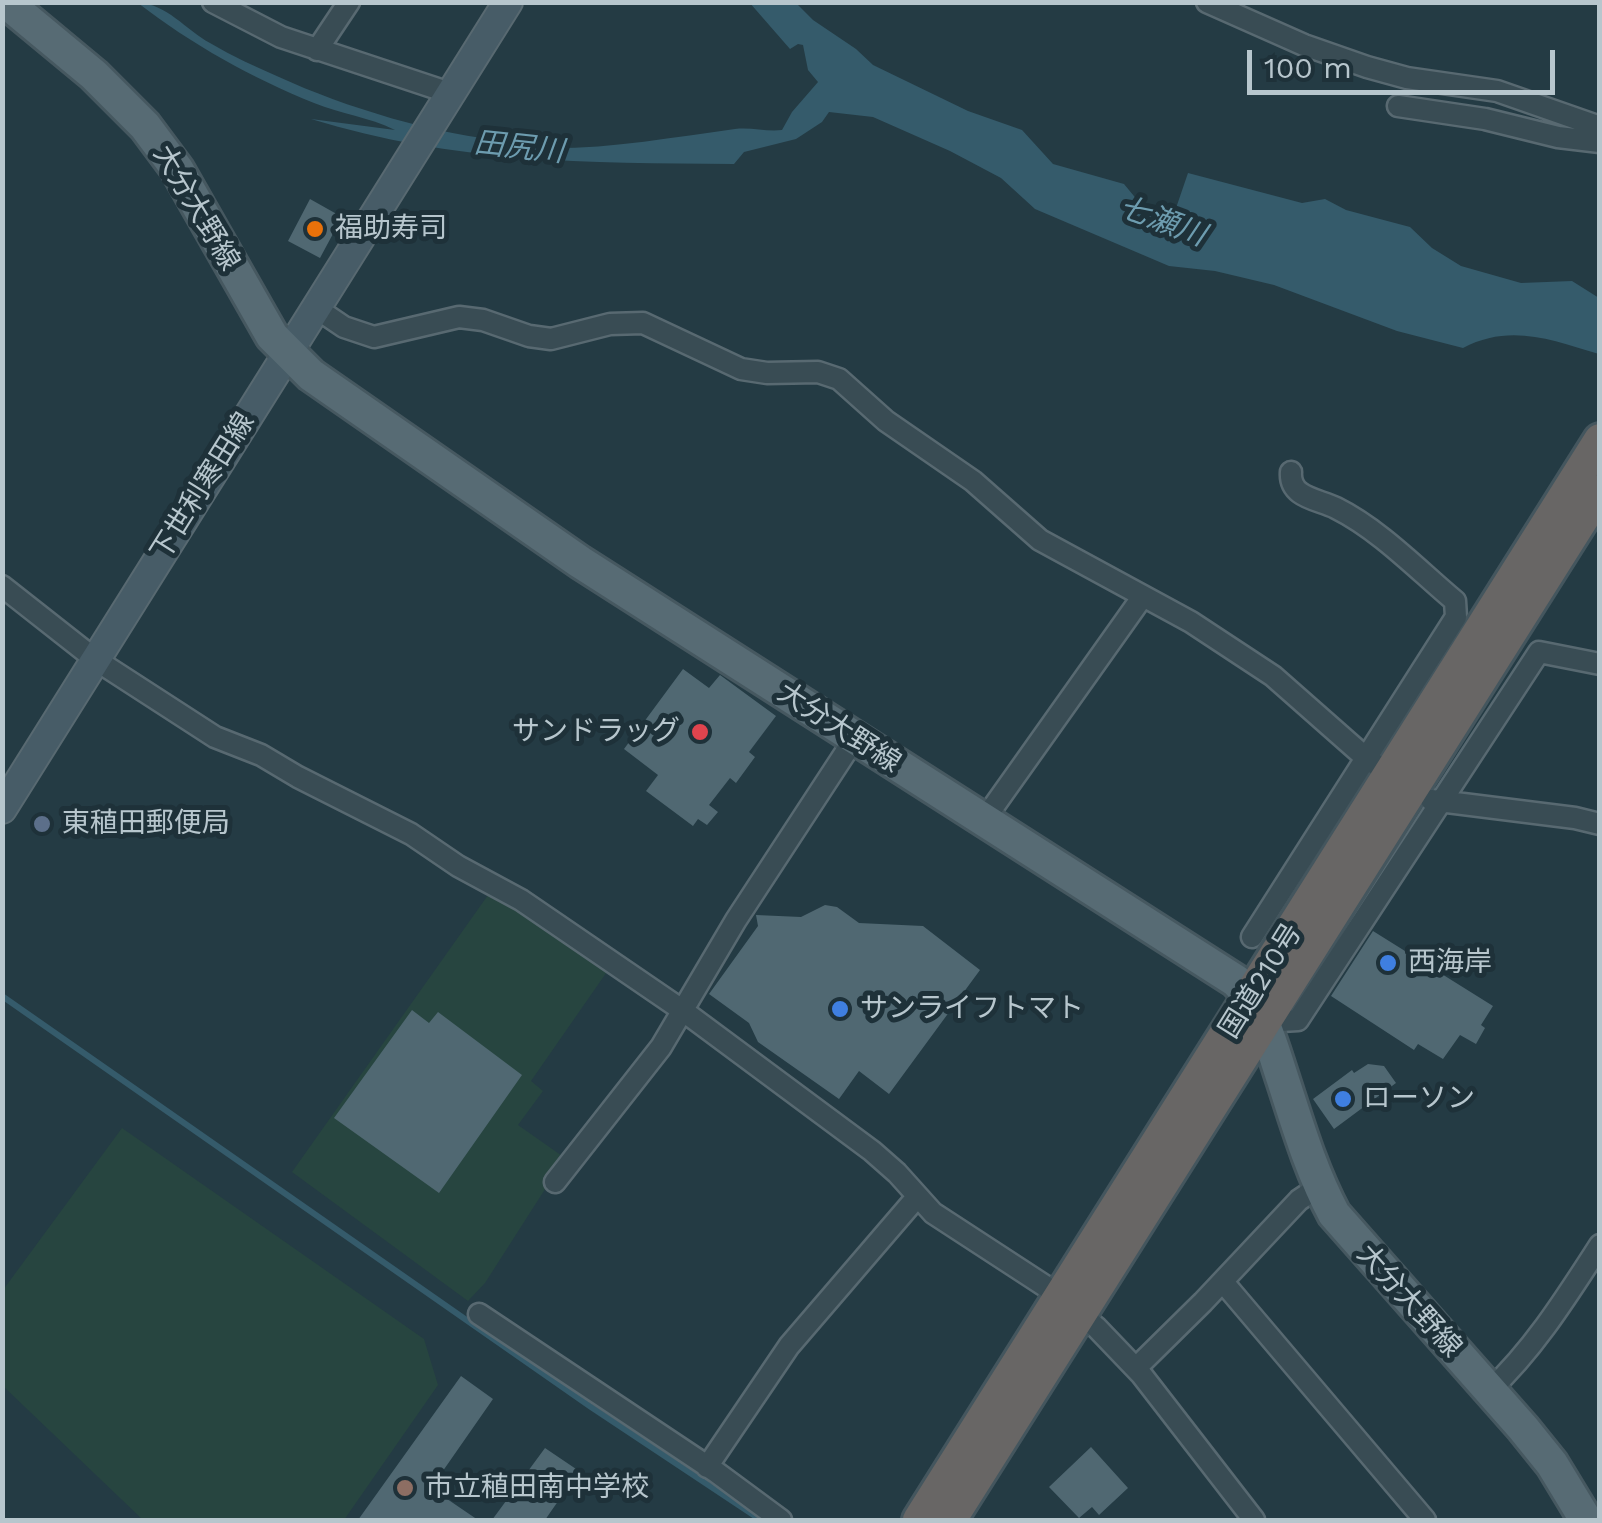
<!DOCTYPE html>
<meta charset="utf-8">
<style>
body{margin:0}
#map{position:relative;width:1602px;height:1523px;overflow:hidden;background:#243b44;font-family:"Work Sans",sans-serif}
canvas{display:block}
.frame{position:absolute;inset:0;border:5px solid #b7c6cd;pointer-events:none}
.scale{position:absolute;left:1247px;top:50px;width:308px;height:45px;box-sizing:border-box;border:5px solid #b7c6cd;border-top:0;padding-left:12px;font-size:30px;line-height:35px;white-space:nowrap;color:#b7c6cd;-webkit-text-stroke:8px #1e3139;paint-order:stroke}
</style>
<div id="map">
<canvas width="1602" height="1523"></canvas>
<div class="frame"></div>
<div class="scale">100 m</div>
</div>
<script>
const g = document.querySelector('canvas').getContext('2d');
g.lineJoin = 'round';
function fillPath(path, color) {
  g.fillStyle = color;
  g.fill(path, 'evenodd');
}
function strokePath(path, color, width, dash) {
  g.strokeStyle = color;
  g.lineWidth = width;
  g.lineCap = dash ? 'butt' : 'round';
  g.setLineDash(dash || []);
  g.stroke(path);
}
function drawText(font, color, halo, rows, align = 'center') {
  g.font = font + ' "Work Sans","Noto Sans JP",sans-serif';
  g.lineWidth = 10;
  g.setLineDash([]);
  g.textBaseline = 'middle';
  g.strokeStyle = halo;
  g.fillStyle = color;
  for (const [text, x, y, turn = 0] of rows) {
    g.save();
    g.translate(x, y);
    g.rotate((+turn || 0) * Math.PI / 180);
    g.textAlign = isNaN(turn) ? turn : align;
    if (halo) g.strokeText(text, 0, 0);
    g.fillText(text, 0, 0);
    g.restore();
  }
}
const green = new Path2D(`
 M 493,888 L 611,966 L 531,1081 L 543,1091 L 518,1125 L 565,1158 L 485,1283 L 468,1301 L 292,1172 Z
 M 122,1128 L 424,1339 L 438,1385 L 344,1520 L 143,1520 L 3,1386 L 3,1290 Z`);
const water = new Path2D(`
 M 749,2 L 796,3 L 813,20 L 856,49 L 873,65 L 968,111 L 1022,130 L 1053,164 L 1124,184 L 1143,207 L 1164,213 L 1175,211 L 1188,173 L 1302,203 L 1325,199 L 1346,210 L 1410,227 L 1432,248 L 1461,266 L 1521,283 L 1572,281 L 1599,298 L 1599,354 C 1552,340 1510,323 1463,348 L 1397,331 L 1274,285 L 1215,271 L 1169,266 L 1035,209 L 1001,178 L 950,151 L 873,117 L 829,112 L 822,122 L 796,139 L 744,152 L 734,164 C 585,163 455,163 311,119 L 395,130 C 369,117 341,114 314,103 C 252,78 191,44 138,3 C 166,3 186,30 210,43 C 232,56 256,67 279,77 C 344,107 439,136 509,141 L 507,146 C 583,154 660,139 735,129 C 751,127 767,132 782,130 L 792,112 L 818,82 L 808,70 L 803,45 L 798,44 L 790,49 Z`);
const stream = new Path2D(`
 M 2,996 L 591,1407 L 761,1520`);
const building = new Path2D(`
 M 310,199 L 342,217 L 320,258 L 288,241 Z
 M 683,669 L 709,688 L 720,675 L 776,716 L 749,752 L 755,757 L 736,783 L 730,778 L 709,805 L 718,812 L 707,825 L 698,819 L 693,826 L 646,791 L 658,775 L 624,749 Z
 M 825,905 L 837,907 L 859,923 L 923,926 L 980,970 L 889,1094 L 859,1071 L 839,1099 L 758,1042 L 749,1023 L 709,994 L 758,926 L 756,915 L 801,917 Z
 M 1373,931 L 1493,1006 L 1481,1025 L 1485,1028 L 1476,1044 L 1460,1035 L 1443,1059 L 1418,1044 L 1414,1050 L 1331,996 Z
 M 412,1010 L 429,1023 L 438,1012 L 522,1075 L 439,1193 L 334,1118 Z
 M 1368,1064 L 1384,1066 L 1396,1083 L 1334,1129 L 1313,1099 L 1352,1070 L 1354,1073 Z
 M 461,1376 L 493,1399 L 431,1488 L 478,1520 L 358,1520 Z
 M 1091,1447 L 1128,1488 L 1099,1515 L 1092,1507 L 1079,1518 L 1049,1487 Z
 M 545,1448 L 579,1471 L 545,1520 L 492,1520 Z`);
const minor = new Path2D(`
 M 213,2 L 281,37 L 450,93
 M 1207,2 L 1304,45 L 1367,67 L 1407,78 L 1497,91 L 1600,127
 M 317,50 L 349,2
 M 1398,106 L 1485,119 L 1558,137 L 1600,142
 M 316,308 L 344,327 L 374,337 L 459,317 L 483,320 L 529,336 L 551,339 L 610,324 L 643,323 L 741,369 L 767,373 L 818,372 L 839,379 L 886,421 L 973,481 L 1040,540 L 1191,622 L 1273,676 L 1366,758 L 1390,774
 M 2,586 L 96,660 L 215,737 L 261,755 L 298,777 L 411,834 L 458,866 L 521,900 L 682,1010 L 872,1151 L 897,1173 L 933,1213 L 1045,1286 L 1096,1327 L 1141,1374 L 1254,1520
 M 1431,800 L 1575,818 L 1600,824
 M 984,820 L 1143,596
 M 1252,937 L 1456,617 L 1455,601 C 1418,570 1380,530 1336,508 C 1318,499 1289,498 1291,472
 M 1264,1022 L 1298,1020 L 1539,652 L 1600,664
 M 555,1182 L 661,1047 L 736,920 L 855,738
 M 1223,1282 L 1425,1520
 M 479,1314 L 716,1472 L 781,1520
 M 1136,1368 L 1203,1302 L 1299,1200 L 1320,1186
 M 1489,1391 C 1534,1349 1567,1296 1600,1245
 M 707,1467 L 789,1346 L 917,1197`);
const secondary = new Path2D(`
 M 2,809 L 508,2`);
const primary = new Path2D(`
 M 6,2 L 94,75 L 145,126 L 177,169 L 272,336 L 311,375 L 580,562 L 1236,981 C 1263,1009 1271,1044 1283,1080 C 1298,1126 1311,1171 1334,1214 L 1523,1428 L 1552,1464 L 1586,1520`);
const trunk = new Path2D(`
 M 919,1520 L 1600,440
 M 950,1520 L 1600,491`);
const markers = [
 [315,229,10,"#e8710a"],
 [700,732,10,"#e0444e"],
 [42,824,10,"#5c6f8a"],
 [1388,963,10,"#3f7fe0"],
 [840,1009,10,"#3f7fe0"],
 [1343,1099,10,"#3f7fe0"],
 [405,1488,10,"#8d6e63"]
];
const streetNames = [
 ["大分大野線",196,208,59],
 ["下世利寒田線",203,487,-58],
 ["大分大野線",839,728,33],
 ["国道210号",1261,981,-58],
 ["大分大野線",1409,1301,48]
];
const poiNames = [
 ["福助寿司",335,229],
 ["サンドラッグ",680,732,"right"],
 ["東稙田郵便局",62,824],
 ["西海岸",1408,963],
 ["サンライフトマト",860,1009],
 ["ローソン",1363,1099],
 ["市立稙田南中学校",425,1488]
];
const waterNames = [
 ["田尻川",519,148,6],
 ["七瀬川",1162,222,20]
];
fillPath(green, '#274540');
fillPath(water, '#355b6b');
strokePath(stream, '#355b6b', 6);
fillPath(building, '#506872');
strokePath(minor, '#586971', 25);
strokePath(secondary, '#586971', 32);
strokePath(primary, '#465860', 38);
strokePath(trunk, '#44565e', 38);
strokePath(minor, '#394c54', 20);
strokePath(secondary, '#475c67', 28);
strokePath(primary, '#576b74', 32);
strokePath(trunk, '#686665', 32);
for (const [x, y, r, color] of markers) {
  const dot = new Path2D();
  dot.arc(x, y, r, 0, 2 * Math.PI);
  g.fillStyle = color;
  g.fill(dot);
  strokePath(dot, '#1e3139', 4);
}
drawText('28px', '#b7c6cd', '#1e3139', streetNames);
drawText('28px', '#b7c6cd', '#1e3139', poiNames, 'left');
drawText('italic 30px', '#6d9caf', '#1e3139', waterNames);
</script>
